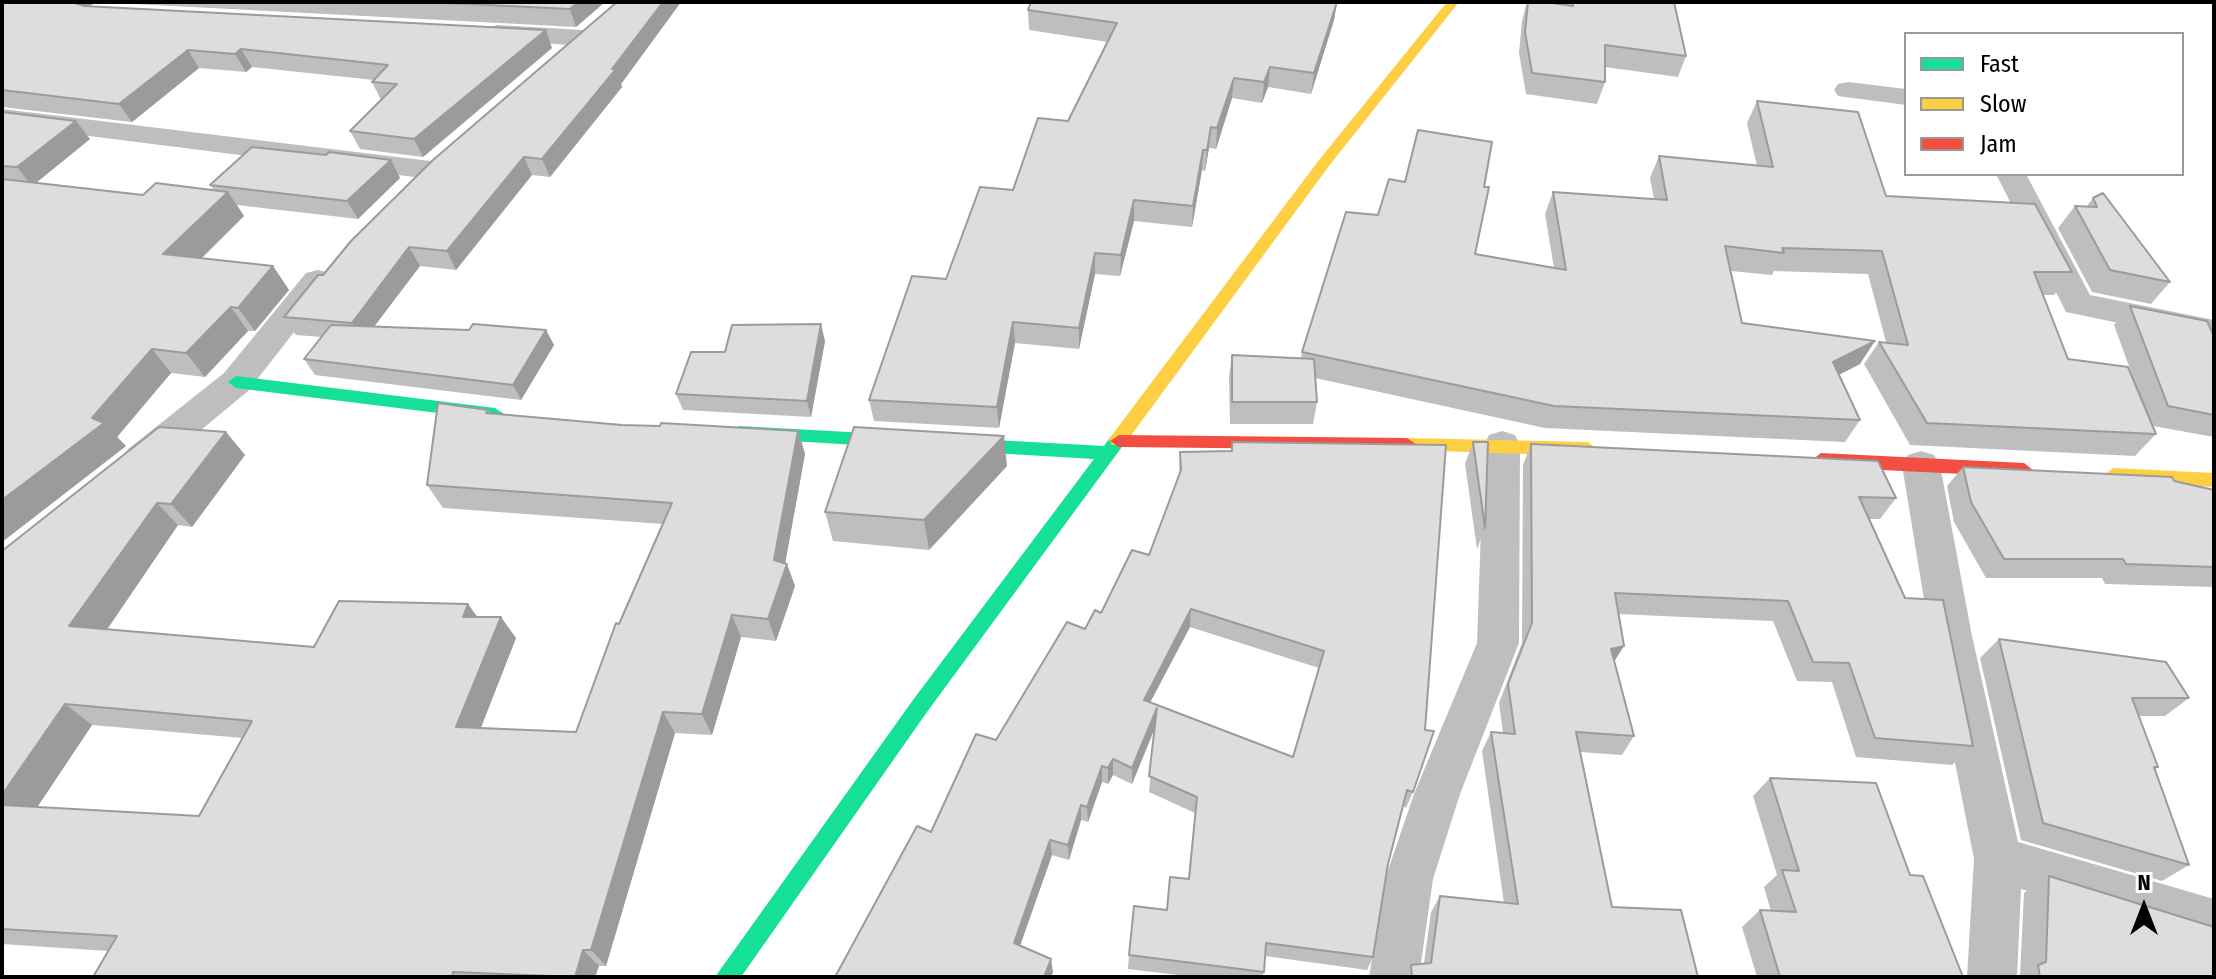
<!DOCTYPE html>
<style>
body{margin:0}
#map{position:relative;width:2216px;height:979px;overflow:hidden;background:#fff;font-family:"Fira Sans Condensed",sans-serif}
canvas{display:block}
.frame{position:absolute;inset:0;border:4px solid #000;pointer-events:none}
.legend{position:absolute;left:1904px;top:32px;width:280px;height:144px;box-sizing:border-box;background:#fff;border:2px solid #999;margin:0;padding:10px 14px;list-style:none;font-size:24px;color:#000}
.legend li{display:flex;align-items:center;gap:16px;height:40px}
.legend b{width:40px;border:2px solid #999}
.north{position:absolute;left:2104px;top:867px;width:80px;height:80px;-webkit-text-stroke:6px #fff;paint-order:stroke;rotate:0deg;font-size:22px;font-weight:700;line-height:32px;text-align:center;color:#000}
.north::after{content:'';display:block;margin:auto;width:28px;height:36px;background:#000;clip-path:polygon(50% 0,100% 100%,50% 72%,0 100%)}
</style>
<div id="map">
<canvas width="2216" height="979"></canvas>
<div class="frame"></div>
<ul class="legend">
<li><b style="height:10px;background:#16e098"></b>Fast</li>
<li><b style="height:10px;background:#ffcf43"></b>Slow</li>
<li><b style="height:10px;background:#f24e42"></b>Jam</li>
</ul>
<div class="north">N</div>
</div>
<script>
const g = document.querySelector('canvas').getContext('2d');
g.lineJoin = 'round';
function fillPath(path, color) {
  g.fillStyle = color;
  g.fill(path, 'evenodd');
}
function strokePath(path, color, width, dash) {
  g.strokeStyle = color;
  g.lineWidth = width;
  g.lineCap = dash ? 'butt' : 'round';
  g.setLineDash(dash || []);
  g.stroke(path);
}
const street = new Path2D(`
 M 498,25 L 582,30 L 591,32 L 595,38 L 591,44 L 582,46 L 489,39 L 485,33 L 489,27 Z
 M 1848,82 L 1906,89 L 1906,105 L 1838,96 L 1834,90 L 1838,84 Z
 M 2,109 L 430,161 L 440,164 L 445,170 L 440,176 L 430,179 L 2,125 Z
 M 1996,174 L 2026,174 L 2090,295 L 2214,320 L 2214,365 L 2202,361 L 2191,338 L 2066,312 Z
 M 318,270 L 330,273 L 334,281 L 248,391 L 153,470 L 140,474 L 127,470 L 121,460 L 127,450 L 224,373 L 306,273 Z
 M 1502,431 L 1515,435 L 1520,445 L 1519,643 L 1460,794 L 1433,879 L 1419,977 L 1369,977 L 1385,879 L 1414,794 L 1477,643 L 1484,445 L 1489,435 Z
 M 1921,451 L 1934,455 L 1940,465 L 1972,636 L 2018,842 L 2214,899 L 2214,949 L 2021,889 L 2017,977 L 1967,977 L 1974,859 L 1930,636 L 1902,465 L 1908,455 Z`);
const fast = new Path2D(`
 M 236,376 L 495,408 L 504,414 L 495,420 L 236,388 L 228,382 Z
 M 739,426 L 1104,446 L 1112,435 L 1118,434 L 1127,440 L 927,712 L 741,977 L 715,977 L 913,700 L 1094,459 L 739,438 L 730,432 Z`);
const slow = new Path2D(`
 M 1447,2 L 1459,2 L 1329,166 L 1124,445 L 1112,445 L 1109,440 L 1112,435 L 1319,160 Z
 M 1407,438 L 1588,442 L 1597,449 L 1588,456 L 1407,450 L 1398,444 Z
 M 2113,468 L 2214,473 L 2214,487 L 2113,482 L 2104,475 Z`);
const jam = new Path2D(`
 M 1119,435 L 1407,438 L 1416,444 L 1407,450 L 1119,447 L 1110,441 Z
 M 1821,453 L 2024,463 L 2033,470 L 2024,477 L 1821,467 L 1812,460 Z`);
const wall = new Path2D(`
 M 2,2 L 96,2 L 88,7 L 552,48 L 423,157 L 360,149 L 350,131 L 381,100 L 372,82 L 374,80 L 252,67 L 246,72 L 199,68 L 132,122 L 2,107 Z
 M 96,2 L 605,2 L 576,27 Z
 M 617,2 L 681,2 L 621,84 L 622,87 L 550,177 L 532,175 L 456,270 L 420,266 L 374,327 L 469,330 L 546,330 L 554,345 L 521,400 L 315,375 L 304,359 L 322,337 L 296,335 L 284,317 L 323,275 Z
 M 1337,2 L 1334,20 L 1311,94 L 1268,87 L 1262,103 L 1232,98 L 1216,149 L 1209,148 L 1205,171 L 1202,170 L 1192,227 L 1134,221 L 1120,276 L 1095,274 L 1079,349 L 1015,343 L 999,428 L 874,421 L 869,400 L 946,279 L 1013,190 L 1068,121 L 1108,42 L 1029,30 L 1028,10 Z
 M 1527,2 L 1568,5 L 1569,2 L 1674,2 L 1686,56 L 1678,77 L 1605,67 L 1605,82 L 1597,104 L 1526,94 L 1519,53 L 1522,21 Z
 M 1757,101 L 1886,196 L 2072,272 L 2054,295 L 2043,295 L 2068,359 L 2137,388 L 2114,325 L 2130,306 L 2214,336 L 2214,437 L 2153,426 L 2156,434 L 2135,456 L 1910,445 L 1864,364 L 1879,342 L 1886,342 L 1868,274 L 1774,271 L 1772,275 L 1731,271 L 1742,323 L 1860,364 L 1839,375 L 1860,420 L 1845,442 L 1545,428 L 1315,378 L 1317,402 L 1313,424 L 1230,424 L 1229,377 L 1232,355 L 1301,358 L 1302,352 L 1378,215 L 1405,182 L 1484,187 L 1475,254 L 1554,268 L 1545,214 L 1553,192 L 1654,199 L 1650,178 L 1659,156 L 1757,166 L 1747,123 Z
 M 2,112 L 76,121 L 90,139 L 36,183 L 143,195 L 214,190 L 210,185 L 400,178 L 358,219 L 237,205 L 244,216 L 201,259 L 273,266 L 289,290 L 255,331 L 248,331 L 205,377 L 171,373 L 117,437 L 126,446 L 2,542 Z
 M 2093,198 L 2170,282 L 2151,304 L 2092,292 L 2058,228 L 2075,206 L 2086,207 Z
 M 825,341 L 811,417 L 683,410 L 676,394 L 725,352 Z
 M 488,410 L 490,413 L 622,425 L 798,431 L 805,454 L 785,563 L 795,586 L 776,641 L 741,637 L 712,735 L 675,733 L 606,966 L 599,966 L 595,977 L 93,977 L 108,951 L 2,944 L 2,551 L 226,432 L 245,455 L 192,527 L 178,525 L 107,630 L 314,647 L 477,617 L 516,638 L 481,728 L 576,732 L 619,624 L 663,524 L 443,508 L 427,485 ZM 92,725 L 243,738 L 199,816 L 37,807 Z
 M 1232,442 L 1413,792 L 1406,808 L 1403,806 L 1388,864 L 1373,957 L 1367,970 L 1265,956 L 1263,977 L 1195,977 L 1128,969 L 1129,955 L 1167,910 L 1188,879 L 1195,813 L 1149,792 L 1155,728 L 1132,784 L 1113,775 L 1108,784 L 1102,782 L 1088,822 L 1081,820 L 1069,860 L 1052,855 L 1020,946 L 1053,972 L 1051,977 L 835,977 L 931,832 L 996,740 L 1085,629 L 1101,613 L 1149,555 L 1179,476 L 1180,452 L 1231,451 ZM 1190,627 L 1319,668 L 1293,757 L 1150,702 Z
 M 1473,442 L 1485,528 L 1477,549 L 1465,464 Z
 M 1531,444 L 1896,498 L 1880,519 L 1869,519 L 1973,746 L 1952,765 L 1856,757 L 1832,682 L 1797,681 L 1773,621 L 1618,614 L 1614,661 L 1634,736 L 1622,755 L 1580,752 L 1612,907 L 1698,977 L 1404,977 L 1411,965 L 1424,963 L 1431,912 L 1440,896 L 1504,903 L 1482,751 L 1491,732 L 1503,733 L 1499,703 L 1522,643 L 1523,465 Z
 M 1007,466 L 929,550 L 833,541 L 825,512 Z
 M 1963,467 L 2174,481 L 2214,490 L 2214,587 L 2105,584 L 2102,578 L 1986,578 L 1954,522 L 1947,486 Z
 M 1999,639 L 2189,698 L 2165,716 L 2139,716 L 2158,767 L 2155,770 L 2189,865 L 2162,881 L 2021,840 L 1980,658 Z
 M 1770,778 L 1910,875 L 1963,977 L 1757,977 L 1742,927 L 1760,910 L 1771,911 L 1764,887 L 1777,875 L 1753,796 Z
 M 2049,876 L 2214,977 L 2017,977 L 2020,975 L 2024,893 Z`);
const shadedWall = new Path2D(`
 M 73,2 L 96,2 L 81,11 Z
 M 578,2 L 605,2 L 576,27 L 570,9 Z
 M 663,2 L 681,2 L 621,84 L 622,87 L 550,177 L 542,159 Z
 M 1337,2 L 1334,20 L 1311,94 L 1314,73 Z
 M 546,30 L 552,48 L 423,157 L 414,139 Z
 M 241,49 L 252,67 L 246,72 L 235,54 Z
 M 188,50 L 199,68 L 132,122 L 119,104 Z
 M 1270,67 L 1268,87 L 1262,103 L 1264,82 Z
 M 1234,78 L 1232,98 L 1216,149 L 1217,128 Z
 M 76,121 L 90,139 L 32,186 L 17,167 Z
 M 1211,127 L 1209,148 L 1205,171 L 1207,150 Z
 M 1203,150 L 1202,170 L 1192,227 L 1193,206 Z
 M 524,157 L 532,175 L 456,270 L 447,251 Z
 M 391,160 L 400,178 L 358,219 L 347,201 Z
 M 228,192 L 244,216 L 181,278 L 163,254 Z
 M 1134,200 L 1134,221 L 1120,276 L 1121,255 Z
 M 409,247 L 420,266 L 363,341 L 352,323 Z
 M 1095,253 L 1095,274 L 1079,349 L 1079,328 Z
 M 273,266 L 289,290 L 255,331 L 238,308 Z
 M 231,307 L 248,331 L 205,377 L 186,353 Z
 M 1013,322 L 1015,343 L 999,428 L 997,407 Z
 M 821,324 L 825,341 L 811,417 L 807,401 Z
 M 546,330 L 554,345 L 521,400 L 513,385 Z
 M 1875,341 L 1860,364 L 1819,385 L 1833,362 Z
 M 152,349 L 171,373 L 117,437 L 126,446 L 2,542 L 2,500 L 92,418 Z
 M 798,431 L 805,454 L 783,575 L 787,564 L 795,586 L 776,641 L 768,619 L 774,560 Z
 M 226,432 L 245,455 L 192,527 L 171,504 Z
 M 1004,436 L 1007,466 L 929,550 L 924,520 Z
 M 157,503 L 178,525 L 94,648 L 69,626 Z
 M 468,604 L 484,626 L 463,617 Z
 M 1191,609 L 1190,627 L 1143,716 L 1144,700 Z
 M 732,615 L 741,637 L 712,735 L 702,714 Z
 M 501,617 L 516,638 L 473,747 L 456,727 Z
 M 1624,646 L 1612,665 L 1611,649 Z
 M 65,704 L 92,725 L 26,824 L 2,809 L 2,795 Z
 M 1157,708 L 1156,725 L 1132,784 L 1132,768 Z
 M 663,712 L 675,733 L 606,966 L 591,950 Z
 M 1113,759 L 1113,775 L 1108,784 L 1108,768 Z
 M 1102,766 L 1102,782 L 1088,822 L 1087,807 Z
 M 1081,805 L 1081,820 L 1069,860 L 1068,845 Z
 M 1050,840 L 1052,855 L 1016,957 L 1014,943 Z
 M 583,950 L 599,966 L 595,977 L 575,977 Z
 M 1051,959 L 1053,972 L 1051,977 L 1044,977 Z`);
const building = new Path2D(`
 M 2,2 L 72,2 L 84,6 L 546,30 L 414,139 L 350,131 L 397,84 L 372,82 L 388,65 L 241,49 L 235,54 L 188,50 L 119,104 L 2,90 Z
 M 427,2 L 578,2 L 570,9 Z
 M 617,2 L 663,2 L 612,69 L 616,69 L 542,159 L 524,157 L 447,251 L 409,247 L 352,323 L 284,317 L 318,275 L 323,275 L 351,241 L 433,160 Z
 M 1031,2 L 1337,2 L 1314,73 L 1270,67 L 1264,82 L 1234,78 L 1217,128 L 1211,127 L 1207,150 L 1203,150 L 1193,206 L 1134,200 L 1121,255 L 1095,253 L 1079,328 L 1013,322 L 997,407 L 869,400 L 912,276 L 946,279 L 980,187 L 1013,190 L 1038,118 L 1068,121 L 1117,23 L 1028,10 Z
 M 1528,2 L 1545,2 L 1573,6 L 1573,2 L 1674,2 L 1686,56 L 1605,45 L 1605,82 L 1532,73 L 1525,32 Z
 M 1757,101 L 1858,112 L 1886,196 L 2035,204 L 2072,272 L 2034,272 L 2068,359 L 2128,367 L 2156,434 L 1927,423 L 1879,342 L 1908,345 L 1882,251 L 1782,248 L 1784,253 L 1725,246 L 1742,323 L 1875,341 L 1833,362 L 1860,420 L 1554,406 L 1302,352 L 1346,212 L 1378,215 L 1389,179 L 1405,182 L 1418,130 L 1492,142 L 1484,187 L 1489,187 L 1475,254 L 1566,270 L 1553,192 L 1667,200 L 1659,156 L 1773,167 Z
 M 2,112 L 76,121 L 17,167 L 2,166 Z
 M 252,147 L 326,155 L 329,152 L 391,160 L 347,201 L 210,185 Z
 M 2,179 L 143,195 L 156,183 L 228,192 L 163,254 L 273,266 L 238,308 L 231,307 L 186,353 L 152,349 L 92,418 L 104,423 L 2,500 Z
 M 2103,193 L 2170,282 L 2110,270 L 2075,206 L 2097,207 L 2093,198 Z
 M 2130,306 L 2207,321 L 2214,336 L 2214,415 L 2168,406 Z
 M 473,324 L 546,330 L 513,385 L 304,359 L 331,325 L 469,330 Z
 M 821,324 L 807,401 L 676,394 L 691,352 L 725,352 L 732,325 Z
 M 1232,355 L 1314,359 L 1317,402 L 1232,402 Z
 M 438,403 L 488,410 L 486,413 L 622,425 L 660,426 L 661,423 L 798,431 L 774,560 L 787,564 L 768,619 L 732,615 L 702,714 L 663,712 L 591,950 L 583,950 L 575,977 L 453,972 L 452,977 L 93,977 L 117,936 L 2,929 L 2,805 L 199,816 L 252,721 L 65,704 L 2,795 L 2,551 L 159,427 L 226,432 L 171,504 L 157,503 L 69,626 L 314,647 L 339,601 L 468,604 L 463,617 L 501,617 L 456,727 L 576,732 L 616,623 L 619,624 L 672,503 L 427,485 Z
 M 854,427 L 1004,436 L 924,520 L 825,512 Z
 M 1232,442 L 1446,445 L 1425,730 L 1434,731 L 1413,792 L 1407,790 L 1388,864 L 1373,957 L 1266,943 L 1264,972 L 1129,955 L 1134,906 L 1167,910 L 1170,877 L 1189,879 L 1197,797 L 1149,776 L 1157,708 L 1132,768 L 1113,759 L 1108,768 L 1102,766 L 1087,807 L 1081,805 L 1068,845 L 1050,840 L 1014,943 L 1051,959 L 1044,977 L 835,977 L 917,826 L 931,832 L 976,734 L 996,740 L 1067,622 L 1085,629 L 1095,610 L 1101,613 L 1132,550 L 1149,555 L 1181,470 L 1180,452 L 1232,451 ZM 1191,609 L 1324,651 L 1293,757 L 1144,700 Z
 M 1473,442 L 1488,442 L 1485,528 Z
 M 1531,444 L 1878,461 L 1896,498 L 1859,497 L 1905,598 L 1943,600 L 1973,746 L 1875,738 L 1849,663 L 1813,662 L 1788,601 L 1615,593 L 1624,646 L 1611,649 L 1634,736 L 1576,732 L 1612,907 L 1681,910 L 1698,977 L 1412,977 L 1411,965 L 1431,963 L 1440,896 L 1518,904 L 1491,732 L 1515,734 L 1508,684 L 1532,623 Z
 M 1963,467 L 2172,477 L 2174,481 L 2214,490 L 2214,567 L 2126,564 L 2123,559 L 2004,559 L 1971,502 Z
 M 1999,639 L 2166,662 L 2189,698 L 2132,698 L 2158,767 L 2154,767 L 2189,865 L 2043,823 Z
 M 1770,778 L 1876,783 L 1910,875 L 1923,876 L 1963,977 L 1780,977 L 1760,910 L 1796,912 L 1782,870 L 1799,871 Z
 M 2049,876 L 2214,927 L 2214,977 L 2040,977 L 2038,965 L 2046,962 Z`);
fillPath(street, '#bebebe');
fillPath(fast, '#16e098');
fillPath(slow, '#ffcf43');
fillPath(jam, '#f24e42');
fillPath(wall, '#bebebe');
fillPath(shadedWall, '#9b9b9b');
fillPath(building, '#ddd');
strokePath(building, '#9b9b9b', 2);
</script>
